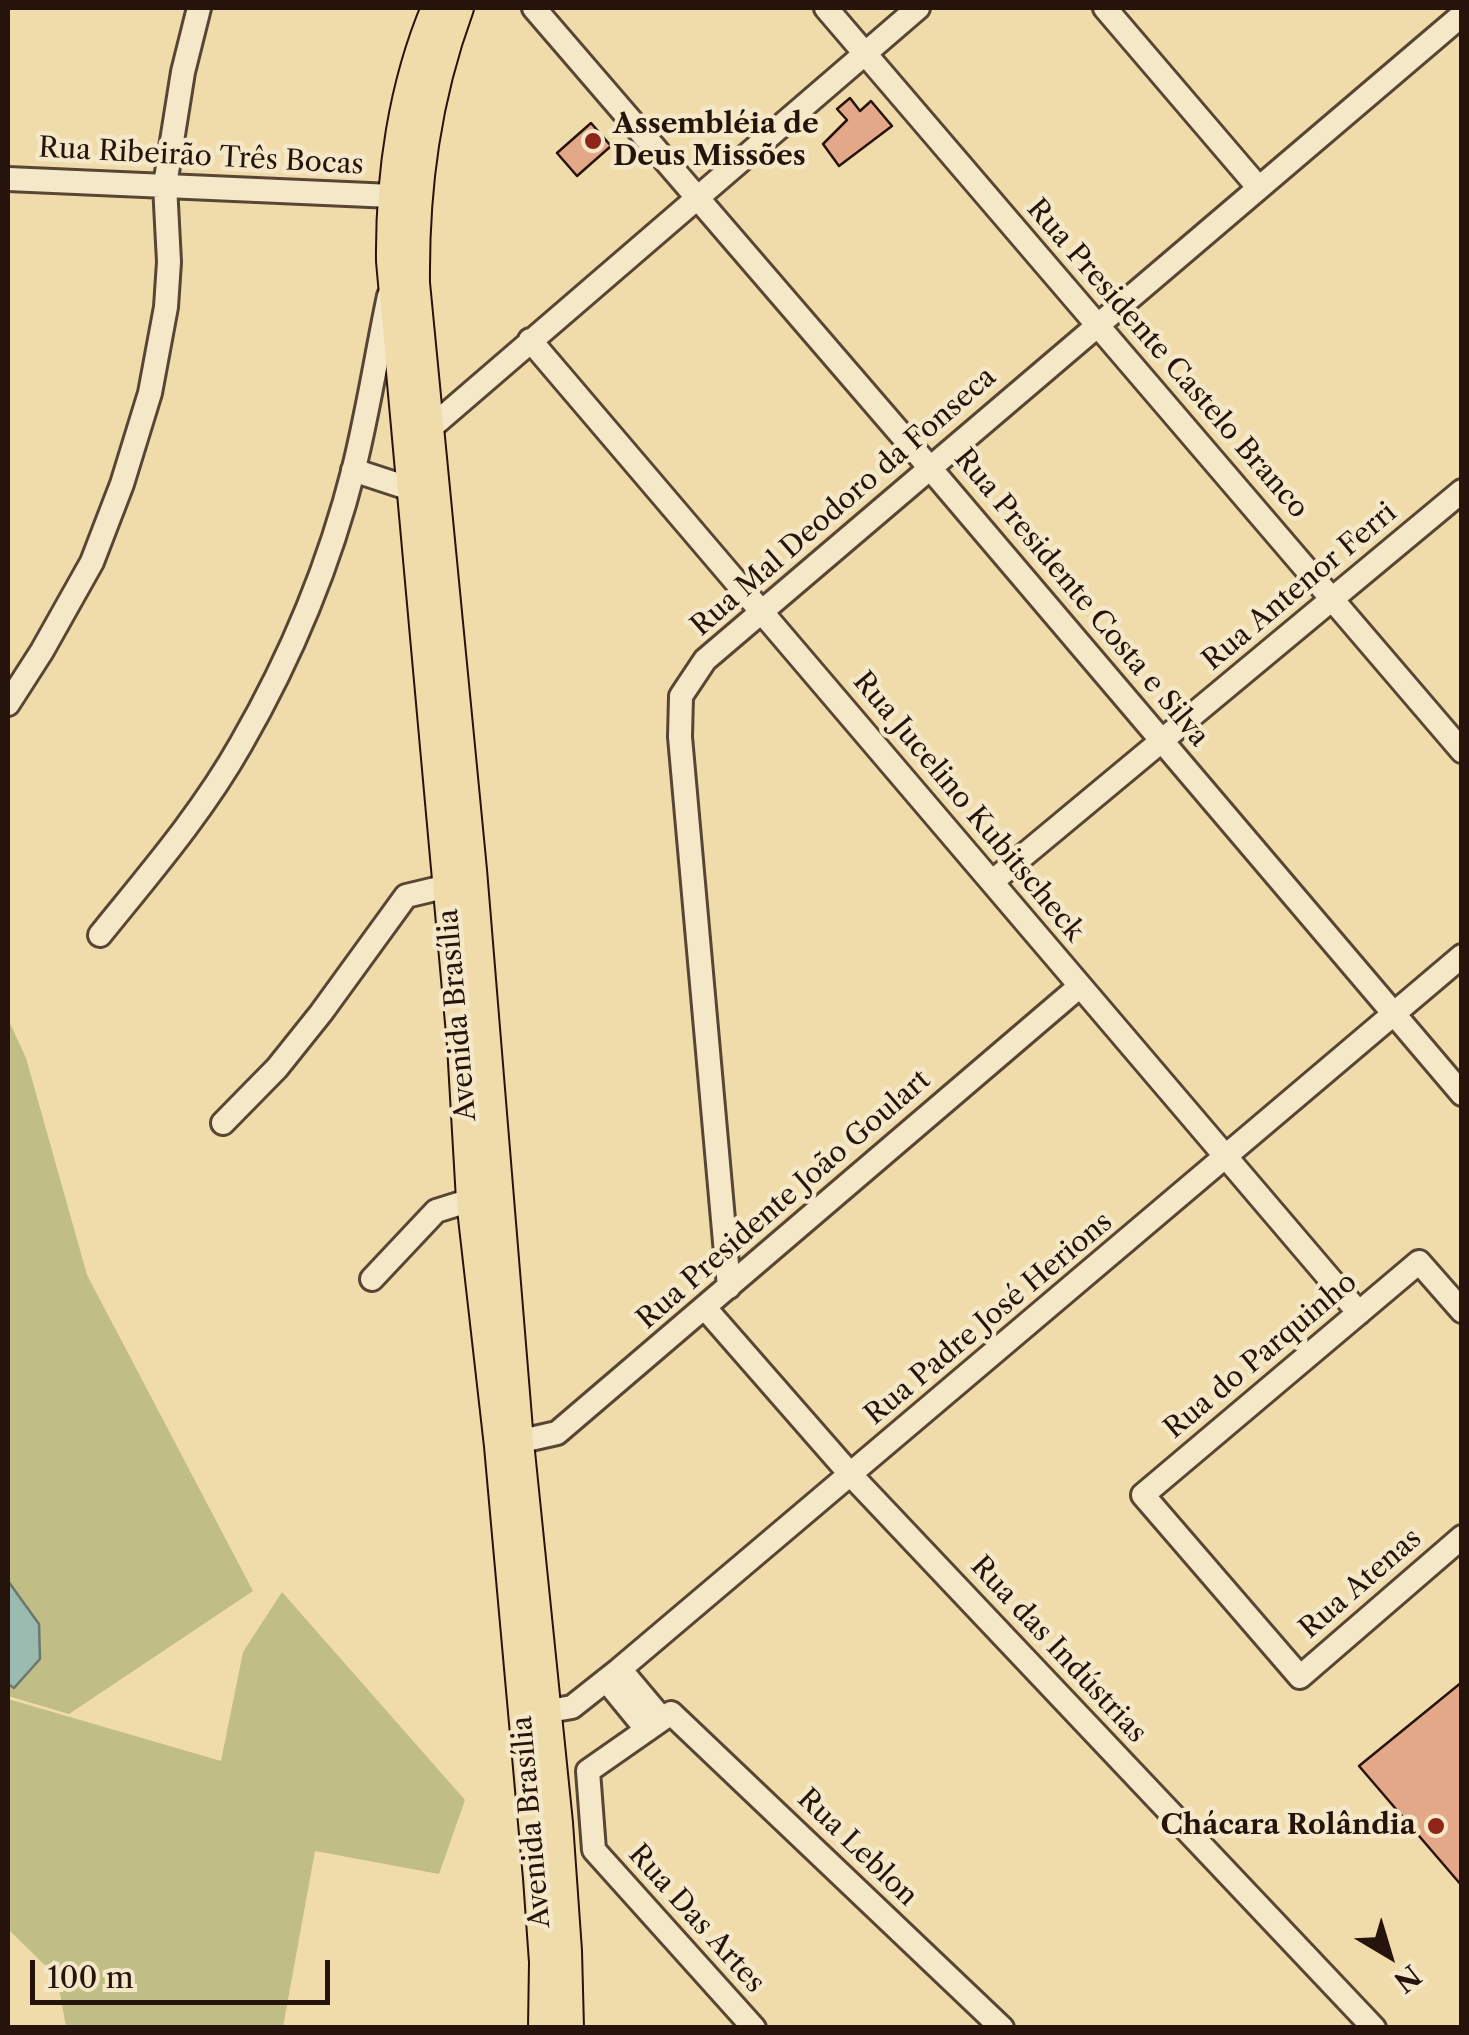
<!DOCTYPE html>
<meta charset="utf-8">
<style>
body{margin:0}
#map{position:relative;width:1469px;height:2035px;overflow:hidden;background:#f0dcab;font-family:"Libre Caslon Text",serif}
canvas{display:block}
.frame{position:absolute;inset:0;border:10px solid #26130c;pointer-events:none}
.north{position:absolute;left:1339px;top:1905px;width:100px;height:100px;-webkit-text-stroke:8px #f5e8c8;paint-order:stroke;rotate:142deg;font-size:28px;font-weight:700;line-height:40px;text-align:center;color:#26130c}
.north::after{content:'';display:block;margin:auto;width:35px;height:45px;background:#26130c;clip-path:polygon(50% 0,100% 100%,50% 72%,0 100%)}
.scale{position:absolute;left:30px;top:1960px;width:300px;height:45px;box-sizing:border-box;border:5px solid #26130c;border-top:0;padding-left:12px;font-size:30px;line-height:35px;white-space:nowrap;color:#26130c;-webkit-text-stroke:8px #f5e8c8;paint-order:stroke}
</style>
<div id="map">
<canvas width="1469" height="2035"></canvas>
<div class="frame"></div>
<div class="north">N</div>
<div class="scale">100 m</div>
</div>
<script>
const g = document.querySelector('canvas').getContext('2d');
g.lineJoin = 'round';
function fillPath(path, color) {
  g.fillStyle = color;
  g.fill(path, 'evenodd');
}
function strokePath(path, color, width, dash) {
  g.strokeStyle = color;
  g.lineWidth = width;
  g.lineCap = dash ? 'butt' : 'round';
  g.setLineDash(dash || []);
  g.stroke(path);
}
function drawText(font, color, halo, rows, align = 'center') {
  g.font = font + ' "Libre Caslon Text",serif';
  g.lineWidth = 9;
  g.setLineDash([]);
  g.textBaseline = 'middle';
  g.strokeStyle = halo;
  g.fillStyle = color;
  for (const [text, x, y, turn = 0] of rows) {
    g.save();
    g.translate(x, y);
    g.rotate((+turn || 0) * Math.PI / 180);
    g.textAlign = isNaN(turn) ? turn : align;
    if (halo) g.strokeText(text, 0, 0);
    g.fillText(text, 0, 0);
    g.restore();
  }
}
const green = new Path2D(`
 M 8,1019 L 26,1058 L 87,1275 L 253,1591 L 69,1714 L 8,1696 Z
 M 282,1592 L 465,1800 L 439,1874 L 315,1851 L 283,2027 L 66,2027 L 57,1977 L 8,1929 L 8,1699 L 221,1761 L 243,1652 Z`);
const water = new Path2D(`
 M 8,1581 L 39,1624 L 40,1659 L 14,1688 L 8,1684 Z`);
const building = new Path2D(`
 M 850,98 L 860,111 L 871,101 L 892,126 L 839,166 L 823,144 L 847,120 L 837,109 Z
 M 591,123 L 611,146 L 577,176 L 557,153 Z
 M 1462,1682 L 1462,1886 L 1359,1766 Z`);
const minor = new Path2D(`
 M 534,8 L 930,468 L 1462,1094
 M 826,8 L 1462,751
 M 1105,8 L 1258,187
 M 8,179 L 392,196
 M 530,340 L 1359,1313
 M 428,430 L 918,8
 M 353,470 L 411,489
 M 8,704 L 42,651 L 92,562 L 122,484 L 150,393 L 166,307 L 169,262 L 165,185 L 183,72 L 199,8
 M 993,881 L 1462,491
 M 100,935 C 150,873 202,813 241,744 C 290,659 330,563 354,468 C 368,412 377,353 389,296
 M 223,1123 L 277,1068 L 321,1013 L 406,896 L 448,886
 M 372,1279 L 436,1211 L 471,1200
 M 729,1287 L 680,737 L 681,696 L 705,660 L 1462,15
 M 705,1308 L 851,1475 L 1374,2028
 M 1462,1311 L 1419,1262 L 1143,1495 L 1300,1677 L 1462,1537
 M 504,1445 L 557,1433 L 1080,986
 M 620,1669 L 662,1719
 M 606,1680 L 647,1730
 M 532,1714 L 572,1707 L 620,1669 L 1462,956
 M 754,2028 L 594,1850 L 588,1771 L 671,1713 L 1002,2028`);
const major = new Path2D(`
 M 436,8 C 403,86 390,176 391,261 L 462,1045 L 471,1200 L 499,1446 L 538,1878 L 544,1962 L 543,2028
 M 459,8 C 426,98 414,187 415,283 L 472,870 L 519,1442 L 558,1823 L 567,1951 L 569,2028`);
const markers = [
 [593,141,10,"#8f2418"],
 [1436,1826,10,"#8f2418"]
];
const poiNames = [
 ["Assembléia de",613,125],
 ["Deus Missões",613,157],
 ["Chácara Rolândia",1416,1826,"right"]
];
const streetNames = [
 ["Rua Ribeirão Três Bocas",201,157,3],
 ["Rua Presidente Castelo Branco",1167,359,49],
 ["Rua Mal Deodoro da Fonseca",844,502,-41],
 ["Rua Antenor Ferri",1300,587,-40],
 ["Rua Presidente Costa e Silva",1081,598,50],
 ["Rua Jucelino Kubitscheck",968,807,50],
 ["Avenida Brasília",458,1015,-95],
 ["Rua Presidente João Goulart",784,1200,-41],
 ["Rua Padre José Herions",989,1319,-40],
 ["Rua do Parquinho",1261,1356,-40],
 ["Rua Atenas",1361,1584,-41],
 ["Rua das Indústrias",1058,1650,47],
 ["Avenida Brasília",532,1822,-95],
 ["Rua Leblon",857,1848,44],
 ["Rua Das Artes",696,1919,48]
];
fillPath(green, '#c0be84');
fillPath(water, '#9bbab0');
strokePath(water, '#6c776e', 2.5);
fillPath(building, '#e3a888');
strokePath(building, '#26130c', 2.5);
strokePath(minor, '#584534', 28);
strokePath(major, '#26130c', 32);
strokePath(minor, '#f5e8c8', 22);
strokePath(major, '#f0dcab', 28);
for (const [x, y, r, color] of markers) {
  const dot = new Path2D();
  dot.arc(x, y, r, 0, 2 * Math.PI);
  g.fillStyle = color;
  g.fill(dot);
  strokePath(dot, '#f5e8c8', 4);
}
drawText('bold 28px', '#26130c', '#f5e8c8', poiNames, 'left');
drawText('28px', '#26130c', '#f5e8c8', streetNames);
</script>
